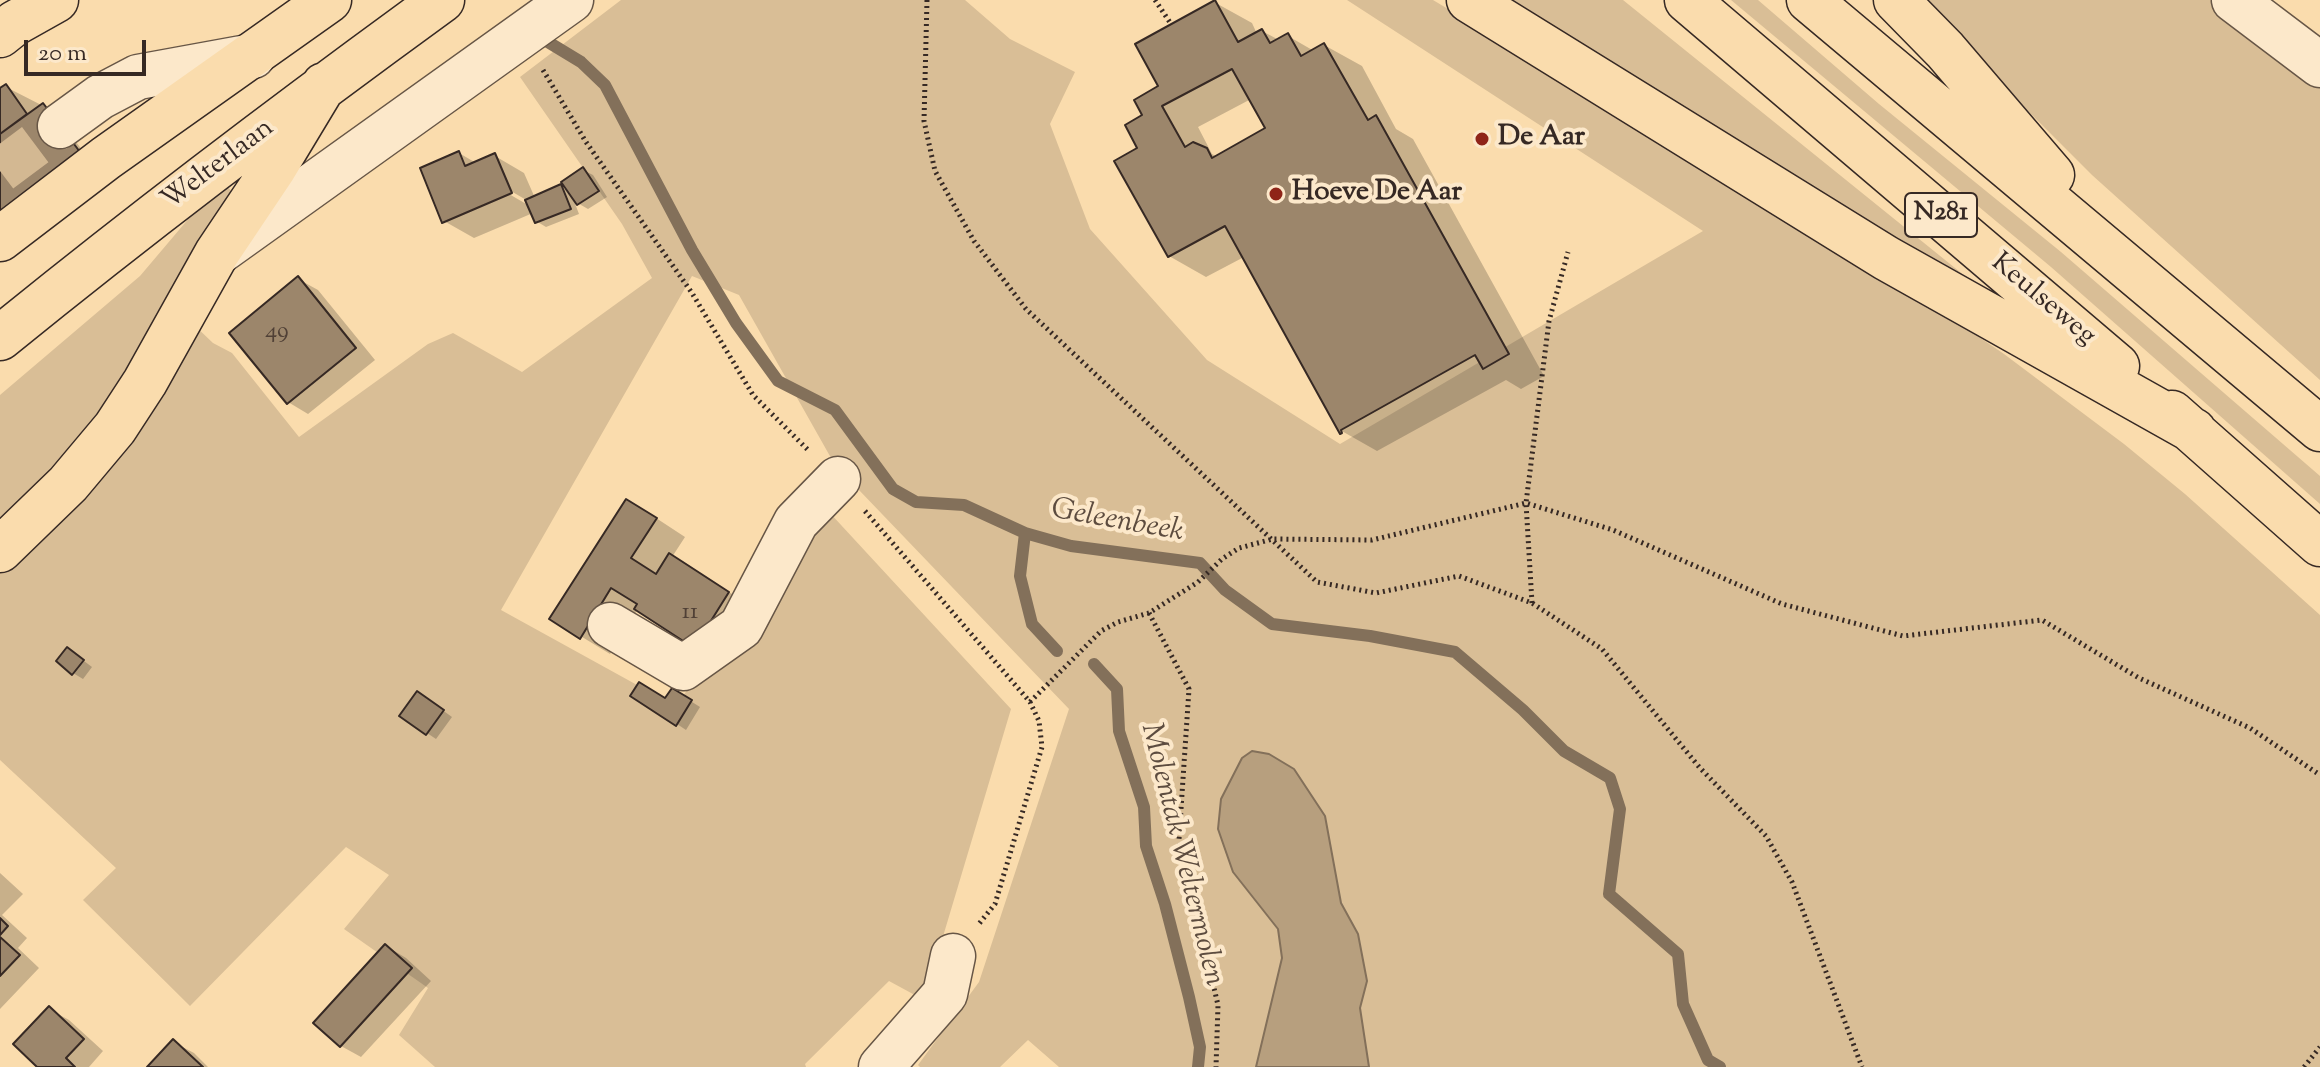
<!DOCTYPE html>
<style>
body{margin:0}
#map{position:relative;width:2320px;height:1067px;overflow:hidden;background:#fadcad;font-family:"Sorts Mill Goudy",serif}
canvas{display:block}
.scale{position:absolute;left:24px;top:40px;width:122px;height:36px;box-sizing:border-box;border:4px solid #362924;border-top:0;padding-left:10px;font-size:24px;line-height:28px;white-space:nowrap;color:#362924;-webkit-text-stroke:6px #fce8ca;paint-order:stroke}
</style>
<div id="map">
<canvas width="2320" height="1067"></canvas>
<div class="scale">20 m</div>
</div>
<script>
const g = document.querySelector('canvas').getContext('2d');
g.lineJoin = 'round';
function fillPath(path, color) {
  g.fillStyle = color;
  g.fill(path, 'evenodd');
}
function strokePath(path, color, width, dash) {
  g.strokeStyle = color;
  g.lineWidth = width;
  g.lineCap = dash ? 'butt' : 'round';
  g.setLineDash(dash || []);
  g.stroke(path);
}
function drawText(font, color, halo, rows, align = 'center') {
  g.font = font + ' "Sorts Mill Goudy",serif';
  g.lineWidth = 8;
  g.setLineDash([]);
  g.textBaseline = 'middle';
  g.strokeStyle = halo;
  g.fillStyle = color;
  for (const [text, x, y, turn = 0] of rows) {
    g.save();
    g.translate(x, y);
    g.rotate((+turn || 0) * Math.PI / 180);
    g.textAlign = isNaN(turn) ? turn : align;
    if (halo) g.strokeText(text, 0, 0);
    g.fillText(text, 0, 0);
    g.restore();
  }
}
const green = new Path2D(`
 M 621,0 L 965,0 L 1010,39 L 1075,72 L 1050,124 L 1090,229 L 1207,360 L 1340,444 L 1703,231 L 1347,0 L 1433,0 L 1852,251 L 2004,354 L 2124,444 L 2185,494 L 2320,615 L 2320,1067 L 1369,1067 L 1360,1008 L 1367,981 L 1358,934 L 1341,903 L 1325,816 L 1233,872 L 1278,928 L 1282,958 L 1256,1067 L 1059,1067 L 1028,1040 L 1000,1067 L 920,1067 L 918,1065 L 979,982 L 1069,709 L 835,465 L 739,295 L 692,276 L 501,610 L 677,707 L 805,486 L 1011,709 L 924,1000 L 889,981 L 805,1064 L 806,1067 L 435,1067 L 399,1035 L 428,988 L 344,929 L 389,875 L 346,847 L 190,1006 L 83,900 L 116,868 L 0,760 L 0,395 L 140,276 L 201,204 L 226,185 L 235,195 L 171,303 L 213,343 L 232,353 L 299,437 L 428,344 L 453,333 L 522,372 L 652,278 L 622,224 L 520,77 Z
 M 1487,0 L 1623,0 L 2043,339 Z
 M 1731,0 L 1758,0 L 1879,104 L 2061,252 L 2320,476 L 2320,504 L 2051,267 Z
 M 1917,0 L 2210,0 L 2320,82 L 2320,380 L 2092,175 Z`);
const water = new Path2D(`
 M 1252,751 L 1269,754 L 1294,769 L 1325,816 L 1341,903 L 1358,934 L 1367,981 L 1360,1008 L 1369,1067 L 1256,1067 L 1282,958 L 1278,929 L 1233,872 L 1218,829 L 1221,799 L 1242,758 Z`);
const shadow = new Path2D(`
 M 1214,2 L 1252,23 L 1257,34 L 1262,31 L 1279,40 L 1288,36 L 1314,51 L 1324,45 L 1362,66 L 1396,129 L 1413,139 L 1544,376 L 1521,389 L 1506,380 L 1377,451 L 1340,430 L 1244,257 L 1206,277 L 1169,256 L 1140,148 L 1145,116 ZM 1251,99 L 1267,129 L 1218,157 L 1212,154 L 1198,127 Z
 M 6,87 L 53,111 L 88,158 L 0,224 L 0,91 Z
 M 459,153 L 476,163 L 495,156 L 524,173 L 535,198 L 561,187 L 570,192 L 583,170 L 593,175 L 607,197 L 588,209 L 574,201 L 579,214 L 546,227 L 536,221 L 533,213 L 474,238 L 444,221 ZM 504,187 L 528,201 L 528,205 L 502,190 Z
 M 298,279 L 318,290 L 375,360 L 308,414 L 288,402 Z
 M 656,518 L 685,537 L 672,557 L 758,610 L 724,663 L 638,609 L 610,654 L 551,618 Z
 M 68,649 L 92,667 L 83,679 L 73,673 Z
 M 673,690 L 700,707 L 686,730 L 677,724 Z
 M 427,699 L 452,717 L 436,739 L 427,733 Z
 M 0,873 L 23,894 L 2,915 L 27,938 L 18,948 L 39,968 L 0,1009 Z
 M 386,946 L 406,958 L 431,981 L 361,1057 L 341,1046 Z
 M 49,1009 L 69,1020 L 103,1051 L 89,1067 L 40,1067 Z
 M 173,1042 L 194,1053 L 208,1067 L 150,1067 Z`);
const stream = new Path2D(`
 M 548,42 L 581,62 L 605,85 L 692,250 L 736,323 L 778,381 L 835,410 L 893,489 L 916,502 L 964,505 L 1025,533 L 1071,546 L 1200,563 L 1225,590 L 1272,624 L 1370,636 L 1455,652 L 1523,710 L 1564,751 L 1610,778 L 1620,809 L 1609,894 L 1678,954 L 1683,1004 L 1708,1060 L 1720,1067
 M 1025,533 L 1020,576 L 1032,624 L 1057,651
 M 1094,664 L 1117,689 L 1119,731 L 1144,807 L 1146,846 L 1165,904 L 1189,997 L 1200,1047 L 1198,1067`);
const building = new Path2D(`
 M 1215,0 L 1238,42 L 1262,29 L 1270,43 L 1288,33 L 1301,56 L 1324,43 L 1368,120 L 1376,115 L 1509,354 L 1483,369 L 1475,355 L 1341,430 L 1342,433 L 1340,434 L 1225,226 L 1168,257 L 1114,161 L 1137,148 L 1125,125 L 1142,115 L 1134,100 L 1158,86 L 1135,44 ZM 1232,69 L 1265,128 L 1212,158 L 1207,148 L 1193,142 L 1185,147 L 1162,106 Z
 M 6,84 L 27,114 L 0,134 L 0,88 Z
 M 43,103 L 80,152 L 0,212 L 0,134 Z
 M 459,151 L 465,166 L 495,153 L 512,193 L 442,223 L 420,168 Z
 M 583,167 L 599,191 L 577,205 L 561,182 Z
 M 561,184 L 571,209 L 535,223 L 525,200 Z
 M 298,276 L 356,348 L 287,404 L 229,333 Z
 M 626,499 L 657,518 L 631,558 L 656,574 L 669,553 L 729,592 L 694,648 L 634,609 L 637,604 L 611,588 L 580,639 L 549,619 Z
 M 67,647 L 84,660 L 72,675 L 56,661 Z
 M 639,682 L 665,698 L 672,688 L 692,700 L 676,726 L 630,696 Z
 M 417,691 L 444,710 L 426,735 L 399,716 Z
 M 0,918 L 8,926 L 0,935 Z
 M 0,937 L 20,955 L 0,976 Z
 M 385,944 L 412,968 L 340,1047 L 313,1023 Z
 M 49,1006 L 84,1039 L 66,1058 L 75,1067 L 37,1067 L 13,1044 Z
 M 173,1039 L 203,1067 L 147,1067 Z`);
const minorTunnel = new Path2D(`
 M 0,171 L 60,126`);
const path = new Path2D(`
 M 927,0 L 924,121 L 935,171 L 974,241 L 1026,309 L 1317,582 L 1376,593 L 1459,576 L 1532,603 L 1602,649 L 1700,768 L 1766,836 L 1792,882 L 1862,1067
 M 1155,0 L 1171,24
 M 543,70 L 586,142 L 692,293 L 753,395 L 809,451
 M 865,511 L 1030,702 L 1039,721 L 1042,747 L 995,904 L 978,925
 M 1532,603 L 1526,503 L 1549,321 L 1568,252
 M 1149,613 L 1189,689 L 1179,839 L 1218,1005 L 1216,1067
 M 1030,702 L 1101,631 L 1118,622 L 1149,613 L 1198,582 L 1222,559 L 1239,548 L 1273,539 L 1372,540 L 1526,503 L 1613,530 L 1782,604 L 1903,636 L 2042,620 L 2139,678 L 2250,728 L 2320,775
 M 2304,1067 L 2320,1047`);
const minor = new Path2D(`
 M 2234,0 L 2320,65
 M 60,126 L 100,97 L 138,77 L 253,56
 M 219,252 L 571,0
 M 610,625 L 683,668 L 741,627 L 796,522 L 838,479
 M 881,1067 L 945,994 L 953,956`);
const major = new Path2D(`
 M 0,35 L 15,23 L 56,0
 M 0,239 L 106,158 L 329,0
 M 0,338 C 144,221 292,109 442,0
 M 0,550 L 68,484 L 115,428 L 145,382 L 217,253 L 274,168 L 324,85`);
const highway = new Path2D(`
 M 1469,0 L 1886,258 L 2194,431
 M 1687,0 L 2117,366
 M 1809,0 L 2320,429
 M 1896,0 L 1945,50 L 2052,175
 M 2172,413 L 2320,544`);
const markers = [
 [1482,139,8,"#8f2418"],
 [1276,194,8,"#8f2418"]
];
const numberNames = [
 ["49",277,333],
 ["11",690,614]
];
const shields = [
 [1941,215,72]
];
const shieldNames = [
 ["N281",1941,215]
];
const poiNames = [
 ["De Aar",1498,139],
 ["Hoeve De Aar",1292,194]
];
const streetNames = [
 ["Welterlaan",219,166,-37],
 ["Keulseweg",2042,301,40]
];
const waterNames = [
 ["Geleenbeek",1117,523,10],
 ["Molentak Weltermolen",1180,855,76]
];
fillPath(green, '#d9be96');
fillPath(water, '#b79f7e');
strokePath(water, '#83705a', 2);
fillPath(shadow, '#0003');
strokePath(stream, '#83705a', 12);
fillPath(building, '#9c866b');
strokePath(building, '#362924', 2);
strokePath(minorTunnel, '#d3b892', 44, [44, 22]);
strokePath(minor, '#675646', 47);
strokePath(major, '#362924', 47);
strokePath(highway, '#362924', 47);
strokePath(path, '#362924', 5, [2, 4]);
strokePath(minor, '#fce8ca', 44);
strokePath(major, '#fadcad', 44);
strokePath(highway, '#fadcad', 44);
for (const [x, y, r, color] of markers) {
  const dot = new Path2D();
  dot.arc(x, y, r, 0, 2 * Math.PI);
  g.fillStyle = color;
  g.fill(dot);
  strokePath(dot, '#fce8ca', 3);
}
drawText('24px', '#504036', null, numberNames);
for (const [x, y, w] of shields) {
  const box = new Path2D();
  box.roundRect(x - w / 2, y - 22, w, 44, 6);
  g.fillStyle = '#fce8ca';
  g.fill(box);
  strokePath(box, '#362924', 2);
}
drawText('bold 26px', '#362924', null, shieldNames);
drawText('bold 28px', '#362924', '#fce8ca', poiNames, 'left');
drawText('28px', '#362924', '#fce8ca', streetNames);
drawText('italic 30px', '#5d4c3f', '#fce8ca', waterNames);
</script>
